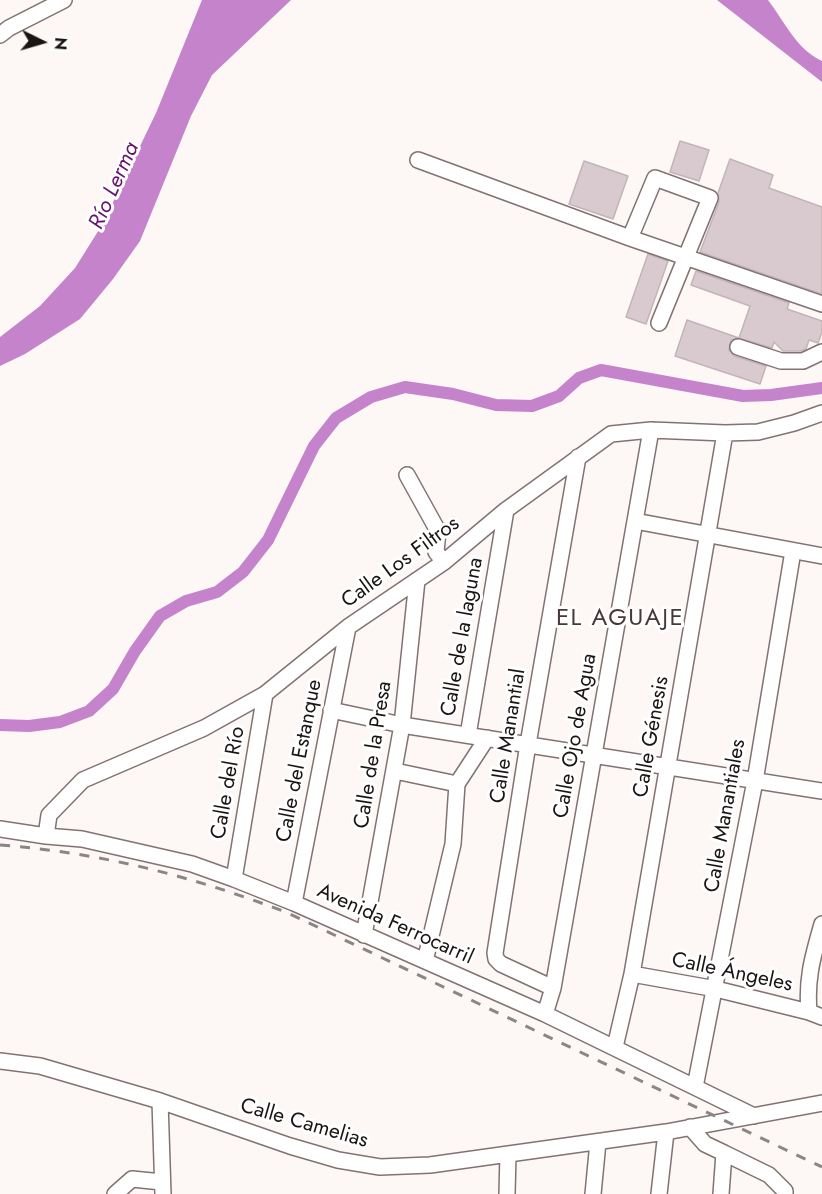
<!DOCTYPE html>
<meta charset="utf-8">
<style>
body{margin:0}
#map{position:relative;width:822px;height:1194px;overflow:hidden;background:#fdf7f6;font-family:Jost,sans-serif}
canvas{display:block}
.north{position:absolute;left:12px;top:12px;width:60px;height:60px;-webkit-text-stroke:4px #fff;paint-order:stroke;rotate:95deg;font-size:16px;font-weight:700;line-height:24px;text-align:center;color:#1a1514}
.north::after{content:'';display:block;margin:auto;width:21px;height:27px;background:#1a1514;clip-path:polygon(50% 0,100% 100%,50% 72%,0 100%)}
</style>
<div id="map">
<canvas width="822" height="1194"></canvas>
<div class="north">N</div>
</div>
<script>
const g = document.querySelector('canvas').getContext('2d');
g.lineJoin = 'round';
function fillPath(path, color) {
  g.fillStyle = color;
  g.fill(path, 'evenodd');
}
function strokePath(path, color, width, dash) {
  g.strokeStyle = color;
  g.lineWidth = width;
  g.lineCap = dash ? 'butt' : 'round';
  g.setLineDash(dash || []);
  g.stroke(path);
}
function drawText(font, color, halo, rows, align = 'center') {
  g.font = font + ' Jost,sans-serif';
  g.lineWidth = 6;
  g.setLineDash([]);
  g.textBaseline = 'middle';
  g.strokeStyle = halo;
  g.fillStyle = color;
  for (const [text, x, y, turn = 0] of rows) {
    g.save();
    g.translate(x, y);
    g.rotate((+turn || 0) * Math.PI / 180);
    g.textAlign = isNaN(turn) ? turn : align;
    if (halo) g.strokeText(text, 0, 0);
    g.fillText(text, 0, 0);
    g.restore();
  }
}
const water = new Path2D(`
 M 202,0 L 291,0 L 212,75 L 191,116 L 140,241 L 113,279 L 80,319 L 25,354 L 0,366 L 0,337 L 40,306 L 75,268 L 102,225 L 156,113 Z
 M 717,0 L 768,0 C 785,22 796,49 822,61 L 822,82 Z`);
const canal = new Path2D(`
 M 0,725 L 29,726 L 60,722 L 89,711 L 113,689 L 135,651 L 160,616 L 186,601 L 217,592 L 243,572 L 268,540 L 314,446 L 336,418 L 371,397 L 405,387 L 453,394 L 496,405 L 532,406 L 559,396 L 579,378 L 601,370 L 743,396 L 771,395 L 822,388`);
const building = new Path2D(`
 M 680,141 L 709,150 L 699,181 L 670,172 Z
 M 730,159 L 773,175 L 769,188 L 822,207 L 822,294 L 700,252 L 719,202 L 718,193 Z
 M 584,161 L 628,176 L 613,219 L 569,204 Z
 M 648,254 L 668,261 L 646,324 L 626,317 Z
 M 696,271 L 789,303 L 787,309 L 822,321 L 822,332 L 818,343 L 809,340 L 806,349 L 801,351 L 783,351 L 774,342 L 772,348 L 739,338 L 750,306 L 691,285 Z
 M 687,320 L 739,338 L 731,340 L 729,350 L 734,356 L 766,366 L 760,384 L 675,356 Z`);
const minor = new Path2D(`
 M 0,35 L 9,28 L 64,0
 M 418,160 L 630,238 L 822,304
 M 630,238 L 655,178 L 710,198 L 659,323
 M 738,347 L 781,361 L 803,361 L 822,352
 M 407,475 L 438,531 L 436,552 L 444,562
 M 635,521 L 822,556
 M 331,710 L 402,725 L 822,791
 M 468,735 L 506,510
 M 395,771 L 457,784
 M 0,829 L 46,836 L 82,839 L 192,864 L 234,879 L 294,903 L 545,1014 L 754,1116
 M 46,836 L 49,815 L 83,780 L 204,728 L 265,694 L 348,627 L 444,562 L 506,510 L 611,434 L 651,430 L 725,433 L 758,432 L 794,423 L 822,413
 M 234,879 L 265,694
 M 294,903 L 348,627
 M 364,935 L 402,725 L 417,580
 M 425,961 L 453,844 L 457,784 L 487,738
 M 632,974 L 716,989 L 809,1012 L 822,1017
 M 553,988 L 501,964 L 496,959 L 495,953 L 528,744 L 578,457
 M 809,1012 C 806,978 813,956 822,924
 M 545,1014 L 553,988 L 651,430
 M 615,1047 L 632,974 L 725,433
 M 0,1061 L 40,1066 L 160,1101 L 290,1146 L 338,1160 L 380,1167 L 430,1165 L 666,1132 L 822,1103
 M 695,1087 L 755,781 L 793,551
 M 160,1101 L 163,1194
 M 690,1127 L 705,1144 L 724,1153 L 721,1194
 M 724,1153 L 769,1175 L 785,1191 L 785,1194
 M 115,1194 L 132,1179 L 162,1182
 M 507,1194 L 508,1154
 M 593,1194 L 598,1142
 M 659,1194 L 666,1132`);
const rail = new Path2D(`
 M 0,845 C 103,853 192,876 288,913 L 822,1167`);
const streetNames = [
 ["Calle Los Filtros",401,563,-36],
 ["Calle de la laguna",463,637,-80],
 ["Calle Manantial",509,736,-81],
 ["Calle Ojo de Agua",576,736,-80],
 ["Calle Génesis",652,737,-80],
 ["Calle de la Presa",374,755,-81],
 ["Calle del Estanque",300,761,-79],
 ["Calle del Río",229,783,-80],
 ["Calle Manantiales",726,816,-80],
 ["Avenida Ferrocarril",395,925,24],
 ["Calle Ángeles",732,973,12],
 ["Calle Camelias",304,1124,16]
];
const waterNames = [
 ["Río Lerma",115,186,-66]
];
const quarterNames = [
 ["EL AGUAJE",620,619]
];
fillPath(water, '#c583cc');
strokePath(canal, '#c583cc', 12);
fillPath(building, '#d9cacf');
strokePath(building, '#c2b4b8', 1.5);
strokePath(minor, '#817371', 18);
strokePath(minor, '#fff', 15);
strokePath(rail, '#8b8685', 3, [10, 10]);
drawText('21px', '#1a1514', '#fff', streetNames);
drawText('italic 22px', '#66146f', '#fff', waterNames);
g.letterSpacing = '1.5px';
drawText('24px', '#463938', '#fff', quarterNames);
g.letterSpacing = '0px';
</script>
